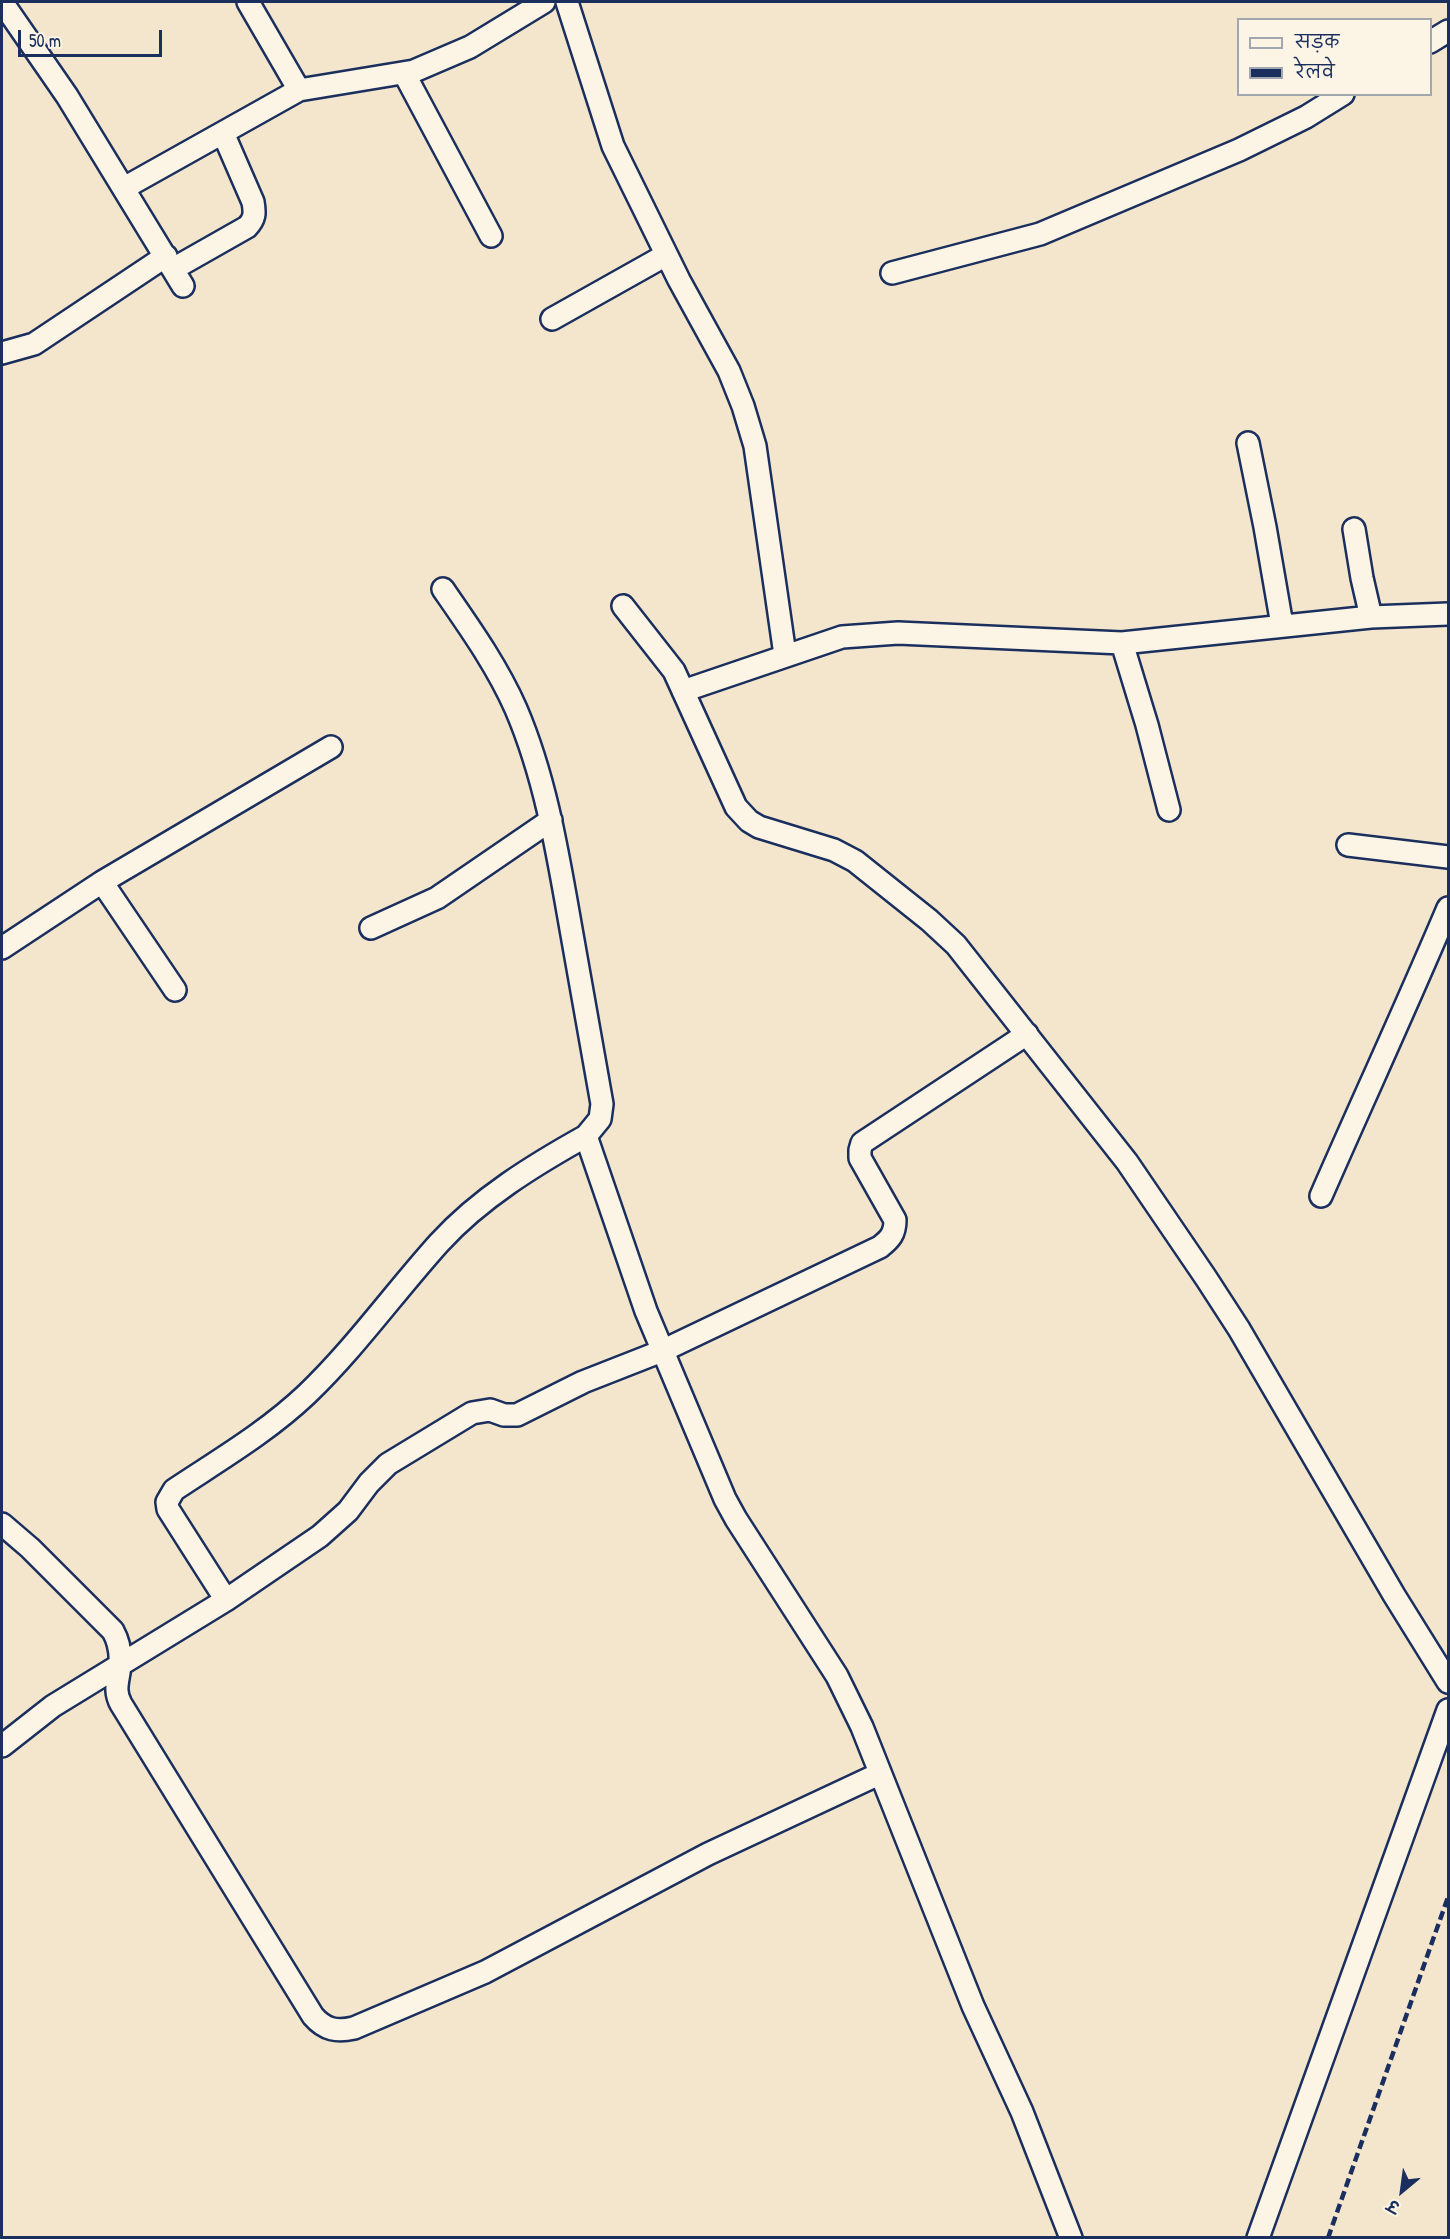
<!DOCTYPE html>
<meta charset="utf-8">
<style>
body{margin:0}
#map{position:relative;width:1450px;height:2239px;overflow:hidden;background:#f4e6cd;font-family:"Patrick Hand","Playpen Sans Deva",sans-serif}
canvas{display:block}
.frame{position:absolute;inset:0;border:3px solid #1b2f5e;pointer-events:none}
.legend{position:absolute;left:1237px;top:18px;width:195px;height:78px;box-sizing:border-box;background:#fcf5e5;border:2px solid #a2a6af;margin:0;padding:8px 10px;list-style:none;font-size:18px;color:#1b2f5e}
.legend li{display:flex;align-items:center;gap:12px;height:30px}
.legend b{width:30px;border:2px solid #a2a6af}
.north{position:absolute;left:1372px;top:2161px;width:60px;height:60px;-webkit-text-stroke:4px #fcf5e5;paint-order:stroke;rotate:209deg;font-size:16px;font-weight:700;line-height:24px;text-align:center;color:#1b2f5e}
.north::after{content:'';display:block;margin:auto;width:21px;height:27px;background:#1b2f5e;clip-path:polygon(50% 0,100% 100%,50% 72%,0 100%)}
.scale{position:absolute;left:18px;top:30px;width:144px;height:27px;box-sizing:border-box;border:3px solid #1b2f5e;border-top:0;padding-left:8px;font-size:18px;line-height:21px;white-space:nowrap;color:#1b2f5e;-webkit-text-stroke:4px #fcf5e5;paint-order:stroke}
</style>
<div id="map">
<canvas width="1450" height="2239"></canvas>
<div class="frame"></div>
<ul class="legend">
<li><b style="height:8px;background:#fcf5e5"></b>सड़क</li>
<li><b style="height:8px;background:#1b2f5e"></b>रेलवे</li>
</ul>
<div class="north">उ</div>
<div class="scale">50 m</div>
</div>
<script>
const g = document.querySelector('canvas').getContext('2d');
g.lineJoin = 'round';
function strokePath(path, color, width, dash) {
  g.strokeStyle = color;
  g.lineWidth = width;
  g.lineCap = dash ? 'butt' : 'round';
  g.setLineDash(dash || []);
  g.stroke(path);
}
const minor = new Path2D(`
 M 2,2 L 67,96 L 183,286
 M 248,2 L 299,90
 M 567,2 L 613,146 L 679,280 L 729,371 L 743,406 L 755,446 L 785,655
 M 1430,42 L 1448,31
 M 404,73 L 491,236
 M 124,188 L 299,90 L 414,71 L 470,47 L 544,2
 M 173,269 L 247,227 C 255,219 255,213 253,202 L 223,133
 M 892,273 L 1040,234 L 1239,150 L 1306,117 L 1343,94
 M 552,319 L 666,255
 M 2,353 L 34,344 L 166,256
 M 1248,443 L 1265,527 L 1282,625
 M 1354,529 L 1362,578 L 1371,617
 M 443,589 C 470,628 497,666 516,709 C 546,779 558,855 571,929 C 581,988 592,1046 602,1104 L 600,1119 L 586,1136 L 646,1311 L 725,1499 L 736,1519 L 837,1676 L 862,1727 L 973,2006 L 1022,2112 L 1071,2238
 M 623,606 L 674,671 L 736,807 L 749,821 L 759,827 L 834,850 L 855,861 L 929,920 L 956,945 L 1127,1162 L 1206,1278 L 1239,1329 L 1394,1595 L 1448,1682
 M 1122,643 L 1147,725 L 1169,810
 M 683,691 L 842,637 L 898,633 L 1122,643 L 1371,617 L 1448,614
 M 1348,845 L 1448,857
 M 102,882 L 175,990
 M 371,928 L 437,898 L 551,820
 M 2,948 L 102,882 L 331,747
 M 1321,1196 C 1363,1100 1407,1005 1448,908
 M 2,1524 L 30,1548 L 113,1631 C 119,1642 121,1652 120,1665 C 119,1679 113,1690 121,1704 L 313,2016 C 325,2030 337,2032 354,2028 L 485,1972 L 708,1854 L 879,1774
 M 226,1600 L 168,1509 L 167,1502 L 174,1490 C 219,1460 267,1432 307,1394 C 355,1348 394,1293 439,1243 C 480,1198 534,1165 586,1136
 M 2,1746 L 53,1706 L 226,1600 L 320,1536 L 348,1511 L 369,1483 L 388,1464 L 472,1413 L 490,1410 L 504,1415 L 517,1415 L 583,1382 L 662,1351 L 880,1247 C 890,1239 895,1234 895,1220 L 860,1158 L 860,1150 L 862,1143 L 1027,1034
 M 1258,2238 L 1448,1710`);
const rail = new Path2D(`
 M 1328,2238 L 1448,1897`);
strokePath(minor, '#1b2f5e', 26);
strokePath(minor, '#fcf5e5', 21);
strokePath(rail, '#1b2f5e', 4.5, [9, 4.5]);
</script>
